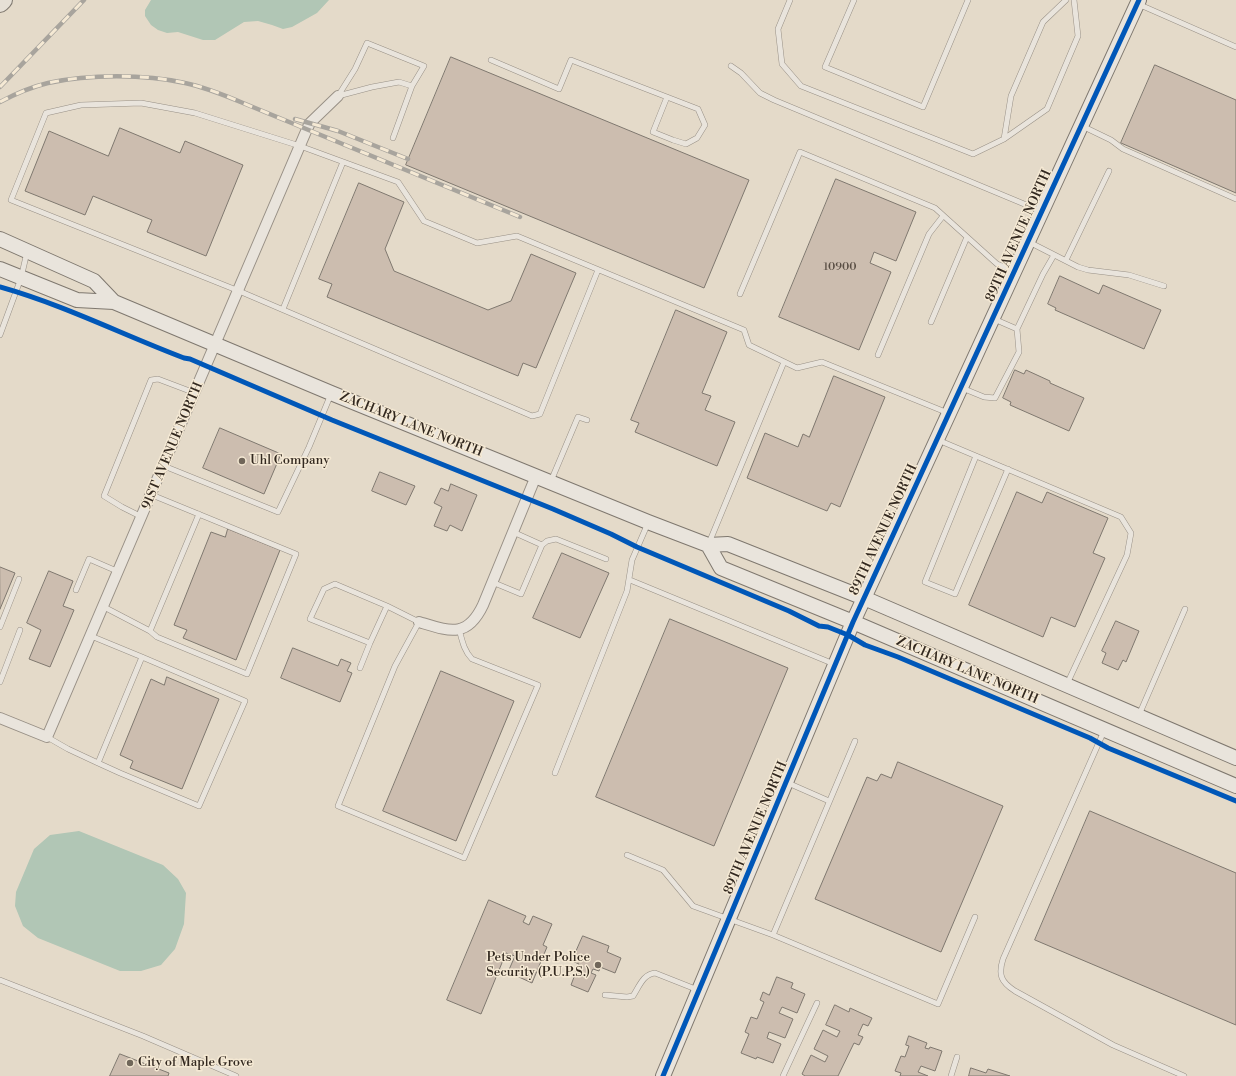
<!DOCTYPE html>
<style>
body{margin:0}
canvas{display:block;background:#e4dac9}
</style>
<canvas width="1236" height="1076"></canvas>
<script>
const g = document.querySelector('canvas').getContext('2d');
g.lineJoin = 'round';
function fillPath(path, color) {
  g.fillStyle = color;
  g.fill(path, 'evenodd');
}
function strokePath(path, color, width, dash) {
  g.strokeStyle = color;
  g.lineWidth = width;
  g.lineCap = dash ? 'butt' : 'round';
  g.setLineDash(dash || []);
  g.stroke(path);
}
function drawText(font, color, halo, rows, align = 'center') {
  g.font = font + ' "Libre Bodoni",serif';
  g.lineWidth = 3;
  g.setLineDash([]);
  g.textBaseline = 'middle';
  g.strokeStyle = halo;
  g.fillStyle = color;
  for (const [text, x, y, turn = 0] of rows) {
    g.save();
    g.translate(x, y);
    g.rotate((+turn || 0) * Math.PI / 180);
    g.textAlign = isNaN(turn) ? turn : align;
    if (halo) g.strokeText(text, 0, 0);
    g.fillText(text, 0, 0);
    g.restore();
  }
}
const water = new Path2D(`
 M 151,0 L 329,0 L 317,13 L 292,27 L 283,29 L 272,25 L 258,21 L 244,22 L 215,40 L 203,40 L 178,32 L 167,33 L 158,30 L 151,25 L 145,16 L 145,10 Z
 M 79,831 L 163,865 L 178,879 L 186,893 L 184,924 L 175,949 L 161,965 L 141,971 L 120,971 L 38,938 L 23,926 L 15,906 L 16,892 L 34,849 L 50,835 Z`);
const building = new Path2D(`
 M 451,57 L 749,180 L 704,288 L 406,165 Z
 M 1155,65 L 1236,100 L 1236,193 L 1121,143 Z
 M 120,128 L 180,153 L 185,141 L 243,165 L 206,256 L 147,232 L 152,220 L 93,196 L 85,215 L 25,191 L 49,131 L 108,156 Z
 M 836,179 L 916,212 L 896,261 L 874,252 L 870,263 L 891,272 L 859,350 L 779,317 Z
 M 359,183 L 404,202 L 385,249 L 394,271 L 488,310 L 511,301 L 531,254 L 576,273 L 536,368 L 523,363 L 518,376 L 327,297 L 332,284 L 319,279 Z
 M 1060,276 L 1099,294 L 1103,285 L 1161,310 L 1144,349 L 1055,310 L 1056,308 L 1048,304 Z
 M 676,310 L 727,332 L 702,393 L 711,396 L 705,410 L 735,422 L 717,466 L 635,432 L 639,423 L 631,420 Z
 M 1015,370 L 1024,374 L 1026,370 L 1050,381 L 1050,383 L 1084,398 L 1069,431 L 1010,405 L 1011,402 L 1003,398 Z
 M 834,376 L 885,397 L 840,507 L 831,503 L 827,511 L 747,478 L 765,433 L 798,447 L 803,434 L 809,437 Z
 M 220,428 L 281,454 L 264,494 L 203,468 Z
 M 380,472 L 415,486 L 406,505 L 372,491 Z
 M 451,484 L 477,495 L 462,531 L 450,525 L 447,531 L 434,526 L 442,507 L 434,503 L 441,488 L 448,491 Z
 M 1017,492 L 1042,503 L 1047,492 L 1108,518 L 1093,553 L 1105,558 L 1075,627 L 1051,617 L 1043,637 L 969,605 Z
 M 228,529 L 280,550 L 236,660 L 183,638 L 187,630 L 174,625 L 211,532 L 225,537 Z
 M 562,553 L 609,573 L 580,638 L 533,618 Z
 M 0,567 L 15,573 L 0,609 Z
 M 49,571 L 73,581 L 63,606 L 74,610 L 50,667 L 29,659 L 41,630 L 27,623 Z
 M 670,619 L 788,668 L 714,846 L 596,797 Z
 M 1116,621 L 1139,631 L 1126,662 L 1123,660 L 1118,670 L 1102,663 L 1106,653 L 1102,651 Z
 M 293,648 L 338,666 L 341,659 L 351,663 L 347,671 L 352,673 L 340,702 L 281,678 Z
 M 441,671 L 514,701 L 456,841 L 383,811 Z
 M 167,677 L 219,699 L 182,789 L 130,768 L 133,761 L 120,755 L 151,679 L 164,685 Z
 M 898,762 L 1003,806 L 941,952 L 815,899 L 867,777 L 877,781 L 881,774 L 891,778 Z
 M 1090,811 L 1236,873 L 1236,1025 L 1035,940 Z
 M 489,900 L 526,916 L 523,922 L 529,925 L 533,916 L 552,924 L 543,945 L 547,947 L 532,983 L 508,972 L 515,956 L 506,953 L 481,1014 L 447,1000 Z
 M 583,936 L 609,946 L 607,952 L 621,958 L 615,973 L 600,967 L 599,971 L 593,969 L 591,973 L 596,975 L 588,992 L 571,985 L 579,964 L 572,961 Z
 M 777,977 L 793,983 L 791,988 L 805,994 L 797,1013 L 782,1007 L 779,1013 L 793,1019 L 785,1038 L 769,1032 L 767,1038 L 781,1044 L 773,1063 L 757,1057 L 756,1059 L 741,1053 L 749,1034 L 745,1032 L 751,1017 L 757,1019 L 764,1002 L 760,1000 L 763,992 L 769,995 Z
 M 835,1005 L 849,1012 L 850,1008 L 872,1018 L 868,1026 L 863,1024 L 858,1035 L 863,1037 L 859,1045 L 854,1043 L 838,1076 L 805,1076 L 802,1074 L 811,1055 L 825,1062 L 828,1056 L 814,1049 L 823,1030 L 837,1037 L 840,1031 L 826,1025 Z
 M 909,1036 L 927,1043 L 925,1048 L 929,1049 L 930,1047 L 942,1051 L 935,1071 L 921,1066 L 918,1072 L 928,1076 L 900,1076 L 901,1073 L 895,1071 L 901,1056 L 905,1057 L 909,1046 L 906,1045 Z
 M 120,1054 L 169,1073 L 168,1076 L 110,1076 Z
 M 971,1068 L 986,1073 L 988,1069 L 1010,1076 L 969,1076 Z`);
const lane = new Path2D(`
 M 790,0 L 778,29 L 782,64 L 801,86 L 973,154 L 1004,139 L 1047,109 L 1078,36 L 1074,0
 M 854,0 L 825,67 L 923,107 L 968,0
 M 1138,4 L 1236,47
 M 491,60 L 559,89 L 571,60 L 698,109 L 705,125 L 697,138 L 686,144 L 673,140 L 653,132 L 667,97
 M 731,66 L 741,73 L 760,93 L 774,100 L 1041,211
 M 338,96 L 355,69 L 367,43 L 424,66 L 412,86
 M 338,96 L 372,87 L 399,82 L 412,86 L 393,138
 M 1082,126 L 1111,140 L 1123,149 L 1236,199
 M 1004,139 L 1011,96 L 1043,22 L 1066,0
 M 1029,242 L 1078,267 L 1088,270 L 1129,275 L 1164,286
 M 1066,260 L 1109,171
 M 598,270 L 540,414 L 532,416 L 239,291 L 11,200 L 46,113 L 81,105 L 141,103 L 195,113 L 300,146 L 398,182 L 424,221 L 477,243 L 517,236 L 744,330 L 749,345 L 797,368 L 822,362 L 948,413
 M 740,294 L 800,152 L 935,208 L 997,264 L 1013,270
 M 283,309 L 343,162
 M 994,319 L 1017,329 L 1043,274 L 1054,255
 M 931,322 L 967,237
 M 0,335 L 21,278 L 27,252
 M 878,355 L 929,234 L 943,216
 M 962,388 L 984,397 L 995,398 L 1019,352 L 1017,329
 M 938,440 L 1121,517 L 1131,533 L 1127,555 L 1067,684
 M 976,456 L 925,582 L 955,594 L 1008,469
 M 164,466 L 278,512 L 309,447 L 331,394
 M 551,481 L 578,417 L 587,420
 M 142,517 L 122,507 L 104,496 L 151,380 L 158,379 L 195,393
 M 709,543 L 784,362
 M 542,545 L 547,541 L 556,539 L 606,559
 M 630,580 L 834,664
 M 492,582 L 521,594 L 542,545 L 513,532
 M 76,590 L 89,559 L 119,572
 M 104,607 L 150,631 L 157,637 L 247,674 L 296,554 L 152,495
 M 0,627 L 19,579
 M 150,631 L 199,514
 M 370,643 L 387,606
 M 360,668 L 370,643 L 310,619 L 324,589 L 335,584 L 387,606 L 419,622 L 395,666 L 338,806 L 464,858 L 538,685 L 472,659 C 464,651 462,640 459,629
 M 0,682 L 20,630
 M 1139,715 L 1185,609
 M 1104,731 L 1003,959 C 998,975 1001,982 1015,991 L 1113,1045 L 1184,1076
 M 47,737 L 68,749 L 98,763 L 142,657 L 91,636
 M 98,763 L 120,773 L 199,806 L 245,701 L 142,657
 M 555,773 L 627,591 L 632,560 L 648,523
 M 788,783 L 829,801
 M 627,855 L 663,870 L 693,906 L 773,935 L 855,741
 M 773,935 L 938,1004 L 975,917
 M 0,980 L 143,1036 L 236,1076
 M 605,995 L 627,997 L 633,996 C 639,987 643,974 655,973 L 698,990
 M 783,1076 L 817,1003
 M 951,1076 L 957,1057`);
const street = new Path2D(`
 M 419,622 C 449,631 467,639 483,605 L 536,476
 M 0,718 L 47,737 L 307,129 L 310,123 L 338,96`);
const secondary = new Path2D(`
 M 0,239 L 94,281 L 114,302
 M 0,269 L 77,300 L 114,302 L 331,393 L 648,522 L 708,545 L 728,544 L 864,598 L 1236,758
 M 708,545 L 721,568 L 853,622 L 1236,786
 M 663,1076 L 853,622 L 1139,0`);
const highway = new Path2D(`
 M 0,3 L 3,0`);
const rail = new Path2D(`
 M 0,87 L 84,0
 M 0,102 C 15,94 31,87 48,83 C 89,74 145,74 185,83 C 205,87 224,95 243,103 L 520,217
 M 295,119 L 338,131 L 408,159`);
const cycleway = new Path2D(`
 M 0,287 C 64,305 123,335 184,358 L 190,359 L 332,420 L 553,509 L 611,534 L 637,547 L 789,611 L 819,626 L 828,627 L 848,635 L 865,645 L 898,657 L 1090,738 L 1108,748 L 1236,801
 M 663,1076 L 853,622 L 1139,0`);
const markers = [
 [242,461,4,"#70665a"],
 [598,965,4,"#70665a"],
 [130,1063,4,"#70665a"]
];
const numberNames = [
 ["10900",840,267]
];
const streetNames = [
 ["89TH AVENUE NORTH",1019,236,-66],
 ["ZACHARY LANE NORTH",411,425,22],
 ["91ST AVENUE NORTH",173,446,-67],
 ["89TH AVENUE NORTH",884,530,-65],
 ["ZACHARY LANE NORTH",967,671,23],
 ["89TH AVENUE NORTH",756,828,-67]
];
const poiNames = [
 ["Uhl Company",250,461],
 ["Pets Under Police",590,958,"right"],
 ["Security (P.U.P.S.)",590,973,"right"],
 ["City of Maple Grove",138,1063]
];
fillPath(water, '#b1c6b5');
fillPath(building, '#ccbdaf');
strokePath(building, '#7f786f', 1);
strokePath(lane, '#989086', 6);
strokePath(street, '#989086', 12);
strokePath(secondary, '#7f786f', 16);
strokePath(highway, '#7f786f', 20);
strokePath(lane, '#e9e4dc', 5);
strokePath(street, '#e9e4dc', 10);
strokePath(secondary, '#e9e4dc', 14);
strokePath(highway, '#e6e0d6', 18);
strokePath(rail, '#a8a49d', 4.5);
strokePath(rail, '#f5e9d4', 3, [9]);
strokePath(cycleway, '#0057b8', 5);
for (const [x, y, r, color] of markers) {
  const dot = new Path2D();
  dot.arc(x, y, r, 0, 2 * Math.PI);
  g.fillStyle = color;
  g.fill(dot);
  strokePath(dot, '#f5e9d4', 1.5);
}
drawText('11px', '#584d43', null, numberNames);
drawText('13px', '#32281f', '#f5e9d4', streetNames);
drawText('13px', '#32281f', '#f5e9d4', poiNames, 'left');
</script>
